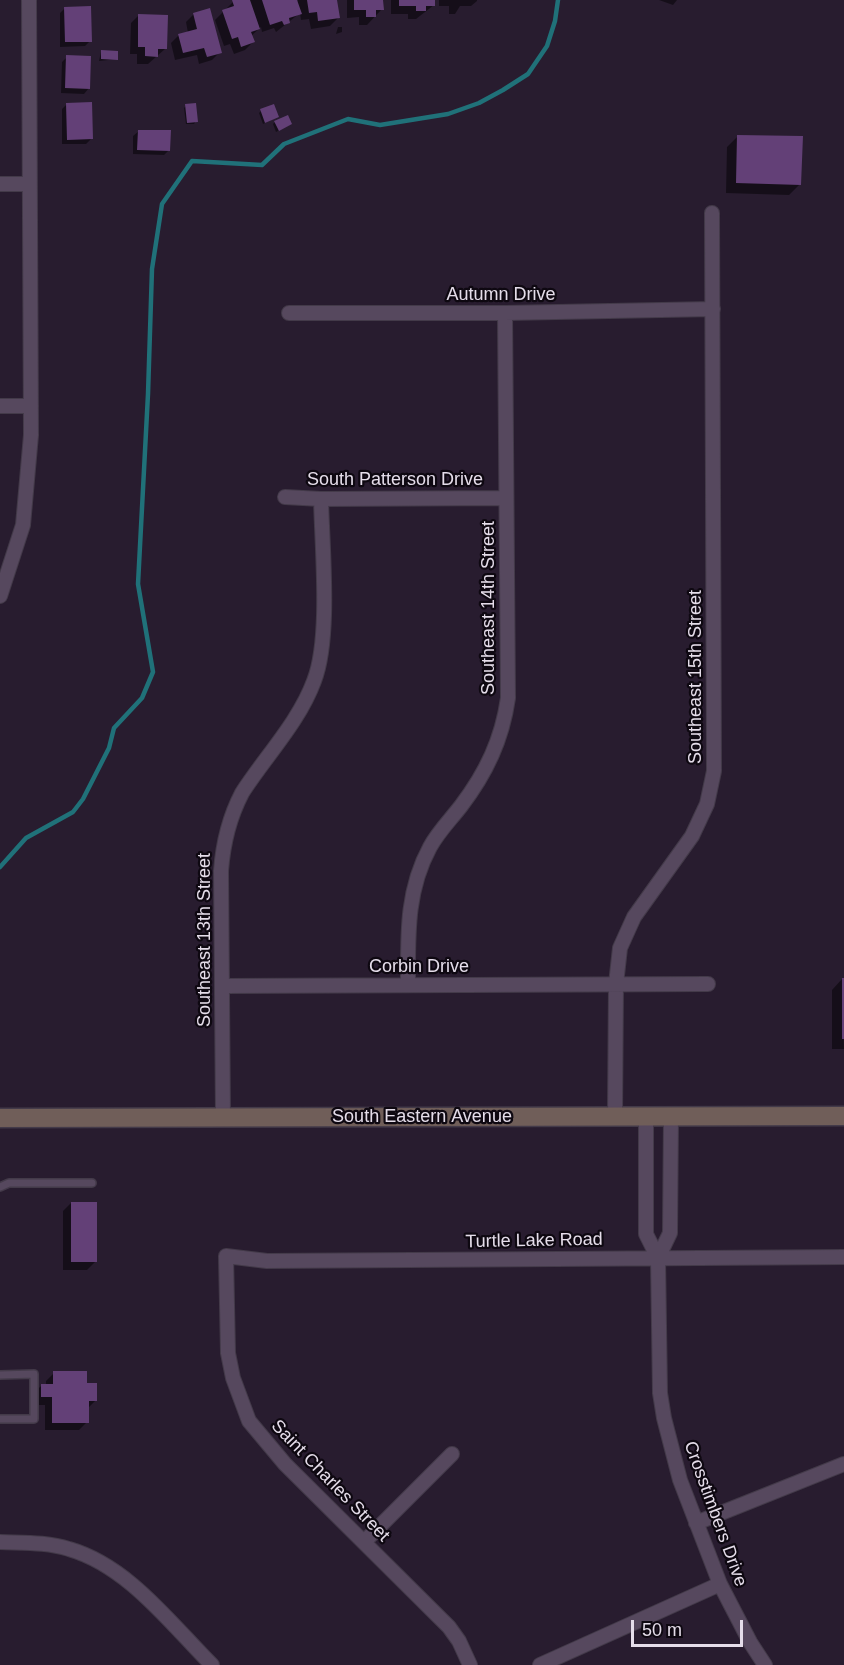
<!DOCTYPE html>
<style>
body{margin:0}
#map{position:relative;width:844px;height:1665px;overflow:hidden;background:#281c2f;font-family:Arial,sans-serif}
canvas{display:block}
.scale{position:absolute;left:631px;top:1620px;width:112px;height:27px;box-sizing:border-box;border:3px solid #e5ddea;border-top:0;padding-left:8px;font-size:18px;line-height:21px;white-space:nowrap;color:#e5ddea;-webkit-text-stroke:4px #0e0811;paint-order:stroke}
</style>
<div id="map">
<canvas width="844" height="1665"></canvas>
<div class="scale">50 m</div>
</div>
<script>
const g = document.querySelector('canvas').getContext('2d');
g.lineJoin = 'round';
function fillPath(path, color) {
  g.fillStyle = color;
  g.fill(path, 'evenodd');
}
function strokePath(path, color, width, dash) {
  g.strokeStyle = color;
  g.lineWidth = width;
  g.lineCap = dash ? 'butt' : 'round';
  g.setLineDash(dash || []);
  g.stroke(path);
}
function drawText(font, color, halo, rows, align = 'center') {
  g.font = font + ' Arial,sans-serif';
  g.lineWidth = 4.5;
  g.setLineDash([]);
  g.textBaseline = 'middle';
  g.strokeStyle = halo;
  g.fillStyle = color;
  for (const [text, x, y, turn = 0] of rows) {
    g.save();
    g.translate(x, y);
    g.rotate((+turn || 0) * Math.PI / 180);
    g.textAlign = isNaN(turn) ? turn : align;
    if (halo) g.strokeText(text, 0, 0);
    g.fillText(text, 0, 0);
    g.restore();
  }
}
const shadow = new Path2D(`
 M 235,0 L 296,0 L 297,4 L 298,0 L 336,0 L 338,18 L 330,26 L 311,29 L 309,19 L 301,20 L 300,13 L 276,32 L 274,28 L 262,32 L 261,27 L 251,36 L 253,42 L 245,50 L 234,54 L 230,44 L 224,46 L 215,20 Z
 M 347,0 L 382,0 L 382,9 L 367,25 L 359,25 L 359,17 L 347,18 Z
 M 391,0 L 434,0 L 434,5 L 416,19 L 408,19 L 408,14 L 391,14 Z
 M 439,0 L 477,0 L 477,1 L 471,6 L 460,6 L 455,14 L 449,14 L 449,6 L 439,6 Z
 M 659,0 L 677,0 L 673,5 Z
 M 65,8 L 90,41 L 85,46 L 60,47 L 60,13 Z
 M 194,14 L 220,52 L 212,60 L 199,64 L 197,55 L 175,60 L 171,43 L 179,35 L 188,33 L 186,22 Z
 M 139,15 L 165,49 L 148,64 L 137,64 L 137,54 L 130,54 L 131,23 Z
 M 338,27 L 342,27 L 342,32 L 336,34 Z
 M 101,52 L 117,59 L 99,61 Z
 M 67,57 L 89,88 L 84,94 L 61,93 L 62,62 Z
 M 67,104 L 92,138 L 86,144 L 62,144 L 62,109 Z
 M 186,106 L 196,121 L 194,124 L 186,124 L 184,108 Z
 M 261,111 L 277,117 L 263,124 L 259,113 Z
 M 275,122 L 291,124 L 276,132 L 273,124 Z
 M 139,131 L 169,150 L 164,155 L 133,154 L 133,136 Z
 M 738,136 L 800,184 L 789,195 L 726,193 L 727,147 Z
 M 842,979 L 844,1049 L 832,1049 L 832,990 Z
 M 71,1203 L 95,1262 L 87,1270 L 63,1270 L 63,1211 Z
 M 54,1373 L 86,1384 L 96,1400 L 87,1409 L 87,1422 L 79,1430 L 45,1430 L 45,1405 L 34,1405 L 34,1393 L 42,1385 L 46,1385 L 46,1381 Z`);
const stream = new Path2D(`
 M 0,867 L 26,838 L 73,812 L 83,799 L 109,748 L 114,728 L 142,698 L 153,672 L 138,584 L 148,394 L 152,269 L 162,204 L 192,161 L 262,165 L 284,144 L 348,119 L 380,125 L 448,114 L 479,103 L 503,90 L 528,74 L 547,46 L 555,21 L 558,0`);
const building = new Path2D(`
 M 232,0 L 250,0 L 260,29 L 251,32 L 255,42 L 241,47 L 238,37 L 232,39 L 222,10 L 234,6 Z
 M 262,0 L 297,0 L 302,14 L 289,18 L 290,23 L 284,25 L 282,21 L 270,25 Z
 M 307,0 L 337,0 L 340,18 L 318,21 L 317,12 L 309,13 Z
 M 354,0 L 383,0 L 384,10 L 376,10 L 376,17 L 366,17 L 366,10 L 354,10 Z
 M 399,0 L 435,0 L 435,6 L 426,6 L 426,11 L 416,11 L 416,6 L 399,6 Z
 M 91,6 L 92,42 L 65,42 L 64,7 Z
 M 210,8 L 222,53 L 207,57 L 204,48 L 183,53 L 178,34 L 197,29 L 193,13 Z
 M 138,14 L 168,15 L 167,49 L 158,49 L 158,57 L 145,56 L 145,47 L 138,47 Z
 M 101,50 L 118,51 L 118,60 L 101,59 Z
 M 66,55 L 91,56 L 90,89 L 65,88 Z
 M 92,102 L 93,139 L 67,140 L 66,103 Z
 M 196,103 L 198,122 L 187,123 L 185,104 Z
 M 274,104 L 279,117 L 265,123 L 260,109 Z
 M 288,115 L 292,124 L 279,131 L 274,121 Z
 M 138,130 L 171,130 L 170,151 L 137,150 Z
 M 737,135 L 803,136 L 801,185 L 736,183 Z
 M 842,978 L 844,978 L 844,1039 L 842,1039 Z
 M 71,1202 L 97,1202 L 97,1262 L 71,1262 Z
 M 53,1371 L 87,1371 L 87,1383 L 97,1383 L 97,1401 L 89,1401 L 89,1423 L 52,1423 L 52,1397 L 41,1397 L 41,1384 L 53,1384 Z`);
const lane = new Path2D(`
 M 0,1187 L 9,1183 L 92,1183
 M 0,1375 L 34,1374 L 34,1419 L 0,1419`);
const street = new Path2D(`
 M 0,184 L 29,184
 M 289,313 L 505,313 L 713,309
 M 0,406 L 31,406
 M 285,497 L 321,499 L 506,498
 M 0,596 L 23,525 L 31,435 L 29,0
 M 408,985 C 408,936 406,891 430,847 C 438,832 451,819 461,806 C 486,773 502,740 508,698 L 505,313
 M 223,986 L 708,984
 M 615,1116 L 616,984 L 620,948 L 634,917 L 692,836 L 707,804 L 714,771 L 712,213
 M 646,1116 L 646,1234 L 658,1258 L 660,1393 L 664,1418 L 680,1480 L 720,1584 L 750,1642 L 765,1665
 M 223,1118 L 221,871 C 223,843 229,818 242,793 C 265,757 299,722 314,681 C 331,638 322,548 321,499
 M 658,1258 L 670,1233 L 671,1116
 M 696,1523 L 844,1464
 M 0,1542 C 23,1543 47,1542 69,1549 C 128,1566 170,1623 212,1665
 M 364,1542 L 452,1454
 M 470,1665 L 459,1641 L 449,1627 L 285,1464 L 249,1421 L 233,1378 L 228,1353 L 226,1256 L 267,1261 L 844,1257
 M 540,1665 L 720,1584`);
const secondary = new Path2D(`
 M 0,1118 L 844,1116`);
const streetNames = [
 ["Autumn Drive",501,295],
 ["South Patterson Drive",395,480],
 ["Southeast 14th Street",489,608,-90],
 ["Southeast 15th Street",696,677,-90],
 ["Southeast 13th Street",205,940,-90],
 ["Corbin Drive",419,967],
 ["South Eastern Avenue",422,1117],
 ["Turtle Lake Road",534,1241,-1],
 ["Saint Charles Street",330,1481,46],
 ["Crosstimbers Drive",715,1514,70]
];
fillPath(shadow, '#0007');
strokePath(stream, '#207179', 4.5);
fillPath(building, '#634077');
strokePath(lane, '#433a49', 10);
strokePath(street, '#433a49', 16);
strokePath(secondary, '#433a49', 21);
strokePath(lane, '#56485e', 7);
strokePath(street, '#56485e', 14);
strokePath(secondary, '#705e59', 18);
drawText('18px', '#e5ddea', '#0e0811', streetNames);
</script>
